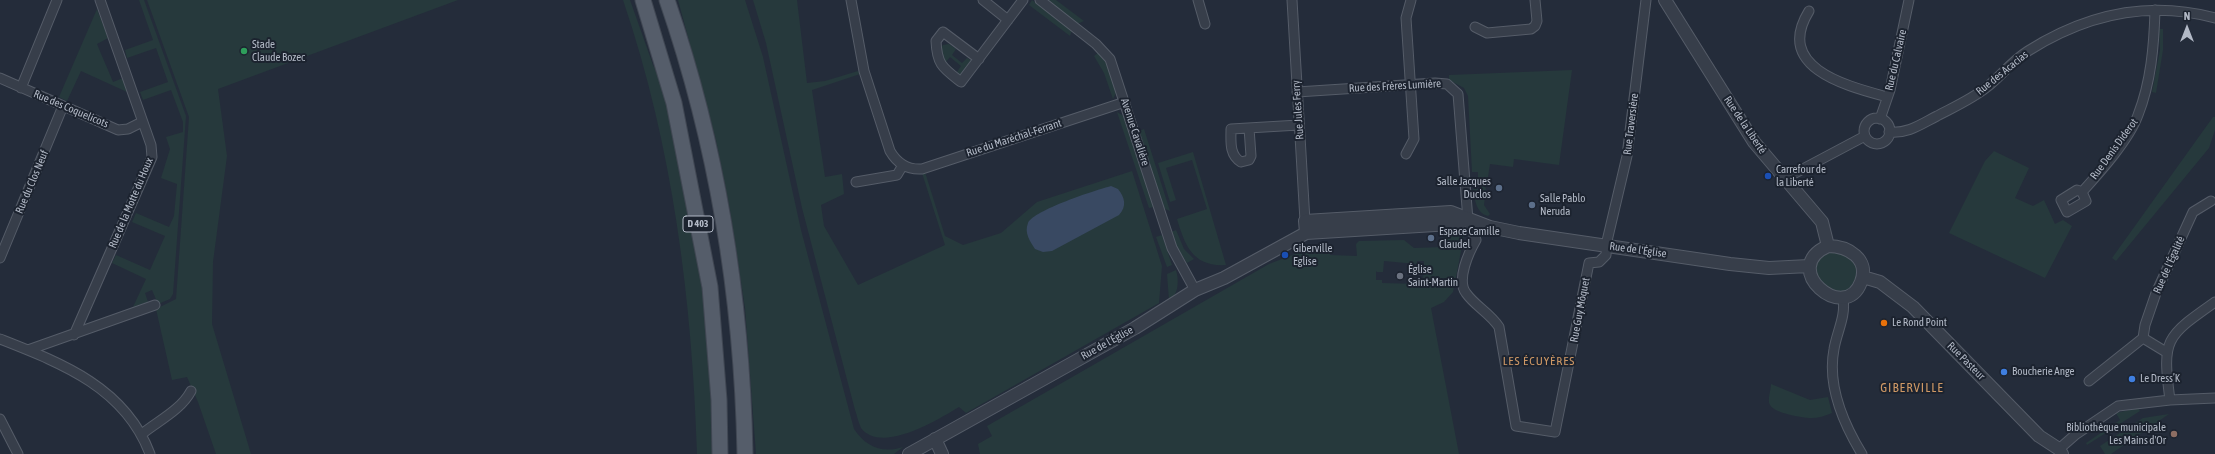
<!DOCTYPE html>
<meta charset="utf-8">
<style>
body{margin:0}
#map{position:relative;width:2215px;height:454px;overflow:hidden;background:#242c3a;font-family:"Asap Condensed",sans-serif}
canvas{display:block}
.north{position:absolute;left:2167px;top:8px;width:40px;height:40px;-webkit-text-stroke:3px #1c232f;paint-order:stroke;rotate:0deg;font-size:11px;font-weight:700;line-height:16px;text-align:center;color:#b2b9c6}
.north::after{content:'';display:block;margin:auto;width:14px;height:18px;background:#b2b9c6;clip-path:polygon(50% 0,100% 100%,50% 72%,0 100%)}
</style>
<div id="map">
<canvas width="2215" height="454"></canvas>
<div class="north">N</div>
</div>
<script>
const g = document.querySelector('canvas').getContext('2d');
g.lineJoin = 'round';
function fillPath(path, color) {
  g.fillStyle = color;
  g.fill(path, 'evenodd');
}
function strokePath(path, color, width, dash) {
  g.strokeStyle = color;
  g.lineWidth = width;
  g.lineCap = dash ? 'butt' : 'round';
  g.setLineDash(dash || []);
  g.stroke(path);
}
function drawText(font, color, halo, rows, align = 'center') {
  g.font = font + ' "Asap Condensed",sans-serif';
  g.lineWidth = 4;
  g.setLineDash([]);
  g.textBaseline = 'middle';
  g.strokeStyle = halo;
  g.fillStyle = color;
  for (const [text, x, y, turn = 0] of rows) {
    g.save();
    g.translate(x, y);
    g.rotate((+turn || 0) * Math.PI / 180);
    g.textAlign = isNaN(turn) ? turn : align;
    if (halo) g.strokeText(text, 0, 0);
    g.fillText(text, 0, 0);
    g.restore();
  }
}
const green = new Path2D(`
 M 139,0 L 144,0 L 186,116 L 173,294 L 170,299 L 158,304 L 152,290 L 145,293 L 148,302 L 133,307 L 146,279 L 112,263 L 116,255 L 150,270 L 165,236 L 132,222 L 136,213 L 169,227 L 174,216 L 177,184 L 161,178 L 170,149 L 166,137 L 183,132 L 183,122 L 171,90 L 143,100 L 140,92 L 168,82 L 156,48 L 127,58 L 125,50 L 153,40 Z
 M 147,0 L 458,0 L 218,89 L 227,156 L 213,262 L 212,324 L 251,454 L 216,454 L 198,402 L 187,377 L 172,380 L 156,309 L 176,299 L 189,117 Z
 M 623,0 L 630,0 L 653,65 L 661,80 L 673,123 L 702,285 L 713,384 L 715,454 L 697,454 C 692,300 673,147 623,0 Z
 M 678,0 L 745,0 L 763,57 L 801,230 L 854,429 C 865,446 882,454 903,447 L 894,454 L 756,454 L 745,308 L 730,210 L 716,140 Z
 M 753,0 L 797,0 L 807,83 L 825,81 L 858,71 L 860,74 L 812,90 L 825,177 L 842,174 L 844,194 L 821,205 L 824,226 L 858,285 L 945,245 L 922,173 L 925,172 L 945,236 L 963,245 L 1001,233 L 1037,202 L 1132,171 L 1162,266 L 1159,303 L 966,413 L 959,407 C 936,421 881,454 861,428 C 858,422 857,415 855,410 L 802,208 L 766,43 Z
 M 1032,0 L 1072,30 L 1070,36 L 1029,5 Z
 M 1046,0 L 1056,0 L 1084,21 L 1077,24 Z
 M 97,9 L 108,38 L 97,44 C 102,57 108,69 113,82 L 123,78 L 127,92 L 81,71 L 67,101 L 59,97 Z
 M 2159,29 L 2163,29 L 2163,50 L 2156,93 L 2152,92 L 2160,50 Z
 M 949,44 L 956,49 L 952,55 L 962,63 L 967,58 L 971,60 L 960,75 L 957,72 L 961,66 L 950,57 L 945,63 L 941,48 L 943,45 Z
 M 1098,53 L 1107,64 L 1117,91 L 1113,99 L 1104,73 L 1094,56 Z
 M 1572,70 L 1559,165 L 1514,159 L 1513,167 L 1490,164 L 1488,177 L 1478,179 L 1478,172 L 1472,172 L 1468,96 L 1464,88 L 1449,80 L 1449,75 Z
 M 1117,112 L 1125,117 L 1154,207 L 1149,208 Z
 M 2213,117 L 2215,117 L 2215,130 L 2209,148 L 2116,261 L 2112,258 Z
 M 1144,129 L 1170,211 L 1163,208 L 1139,131 Z
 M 1994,151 L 2029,168 L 2015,198 L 2033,206 L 2044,200 L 2055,224 L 2063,220 L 2072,226 L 2045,278 L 1949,233 L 1985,161 Z
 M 1193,152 L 1226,265 C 1193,267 1185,246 1177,219 L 1207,209 L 1192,160 L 1166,168 L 1176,200 L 1170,202 L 1158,163 Z
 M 1481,184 L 1486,188 L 1484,205 L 1490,214 L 1488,216 C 1476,213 1475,200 1473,189 L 1481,189 Z
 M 1176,230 L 1184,249 L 1194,259 L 1187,263 L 1176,246 L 1171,232 Z
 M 1162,235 L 1172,265 L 1167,267 L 1156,237 Z
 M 1444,236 L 1464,236 L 1453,292 L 1444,302 L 1431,308 L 1459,454 L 980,454 L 978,444 L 992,436 L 987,426 L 1269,264 L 1300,252 L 1329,246 L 1330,255 L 1357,256 L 1356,244 L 1359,241 L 1404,240 L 1414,248 L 1444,247 ZM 1384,261 L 1417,264 L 1417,261 L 1424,261 L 1423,282 L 1417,282 L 1417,284 L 1382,283 L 1382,280 L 1376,280 L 1376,271 L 1377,272 L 1383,272 Z
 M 1829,252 C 1834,252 1840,252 1845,254 C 1858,259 1859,275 1852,285 C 1837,307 1794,267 1829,252 Z
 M 1176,270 C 1179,280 1179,295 1169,300 L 1167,274 Z
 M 1771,384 L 1810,400 L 1828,397 L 1832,413 C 1825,416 1818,418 1811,418 C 1802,418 1774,413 1770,405 C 1767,400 1771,390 1771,384 Z
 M 2138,408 L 2140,411 L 2087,445 L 2086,443 L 2120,420 L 2116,413 Z
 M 2169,414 L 2111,454 L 2105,454 L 2100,446 L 2143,418 Z`);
const water = new Path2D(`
 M 1111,186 L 1118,189 C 1125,198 1127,206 1119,215 L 1052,251 L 1043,252 L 1035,249 C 1030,241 1024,233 1028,223 C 1034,210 1096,190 1111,186 Z`);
const minor = new Path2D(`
 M 851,0 L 864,71 L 890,151 C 897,163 908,170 922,169 L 1125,102
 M 983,0 L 1008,20
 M 1040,0 L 1096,44 L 1110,59 L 1172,248 L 1195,290
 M 1198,0 L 1205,24
 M 1292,0 L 1305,221
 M 1809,11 C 1774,68 1847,86 1887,97
 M 1475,27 L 1487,33 L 1531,29 L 1535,26 L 1537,21 L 1535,0
 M 979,59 L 943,32 L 936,41 C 937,65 943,68 961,82 L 1023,0
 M 0,78 L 118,130 L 128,129 L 142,122
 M 21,88 L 57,0
 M 1297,92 L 1435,83 L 1447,84 L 1458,94 L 1468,220 L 1476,240 C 1469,252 1456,280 1466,293 C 1475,306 1490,313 1499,327 L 1516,426 L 1555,432 L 1589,263 L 1599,262 L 1606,255 L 1607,241 L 1627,156 L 1646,0
 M1864 131a13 13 0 1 1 26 0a13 13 0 1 1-26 0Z
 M 1880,119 L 1890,90 L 1909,0
 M 1249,128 L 1251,156 L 1249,160 L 1241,162 C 1229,155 1231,141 1231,129 L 1299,125
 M 1889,132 C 1908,134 1921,124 1937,116 C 1954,107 1972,99 1987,87 C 2001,76 2012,61 2028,51 C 2085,15 2148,0 2215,18
 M 1406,154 L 1414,139 L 1406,18 L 1411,0
 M 1784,179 L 1865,136
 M 856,182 L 897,175 L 903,165
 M 2082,192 L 2077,190 L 2061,200 L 2067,212 L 2086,201 L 2082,192 C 2100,172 2129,140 2138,115 C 2151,82 2154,46 2155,10
 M 0,258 L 63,106
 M 1843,298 C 1846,317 1837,331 1834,349 C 1827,385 1843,423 1862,454
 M 74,335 L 152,157 L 151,145 L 100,0
 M 2143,338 L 2145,325 L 2156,293 L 2193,212 L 2211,201
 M 0,339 C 61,363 125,387 150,454
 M 28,350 L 155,305
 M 2089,381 L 2143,338 L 2166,352
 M 2170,400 C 2162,339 2165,337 2215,302
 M 0,419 L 18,454
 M 142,434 C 158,421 181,410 191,391
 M 2059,449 L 2075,435 L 2118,406 L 2170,400 L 2215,398`);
const tertiary = new Path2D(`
 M 1665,0 L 1754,142 L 1822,222 L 1828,246
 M 1306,233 L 1305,221 L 1451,212 L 1490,227 L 1519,233 L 1730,264 L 1769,268 L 1809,266
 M 1828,246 C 1848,246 1870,259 1861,282 C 1845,325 1778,268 1828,246 Z
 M 1863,277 L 1880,282 L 1913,307 L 2039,436 L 2059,449 L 2062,454
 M 935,439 L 942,454
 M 909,454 L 1135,328 L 1195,290 L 1224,278 L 1306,233 L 1451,224 L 1468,220`);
const primary = new Path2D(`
 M 643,0 L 674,103 L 710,287 L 719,400 L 720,454
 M 667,0 C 717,145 742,301 745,454`);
const markers = [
 [244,51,4,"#2e9e5b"],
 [1768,176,4,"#1a4fb4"],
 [1499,188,4,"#5c6f8a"],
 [1532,205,4,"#5c6f8a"],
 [1431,238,4,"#5c6f8a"],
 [1285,255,4,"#1a4fb4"],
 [1400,276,4,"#6b7280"],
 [1884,323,4,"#e8710a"],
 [2004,372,4,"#3f7fe0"],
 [2132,379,4,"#3f7fe0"],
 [2174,434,4,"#8d6e63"]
];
const shields = [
 [698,224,30]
];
const shieldNames = [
 ["D 403",698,224]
];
const poiNames = [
 ["Stade",252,45],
 ["Claude Bozec",252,58],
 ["Carrefour de",1776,170],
 ["la Liberté",1776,183],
 ["Salle Jacques",1491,182,"right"],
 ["Duclos",1491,195,"right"],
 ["Salle Pablo",1540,199],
 ["Neruda",1540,212],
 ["Espace Camille",1439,232],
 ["Claudel",1439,245],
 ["Giberville",1293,249],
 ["Eglise",1293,262],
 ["Église",1408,270],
 ["Saint-Martin",1408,283],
 ["Le Rond Point",1892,323],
 ["Boucherie Ange",2012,372],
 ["Le Dress’K",2140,379],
 ["Bibliothèque municipale",2166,428,"right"],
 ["Les Mains d'Or",2166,441,"right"]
];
const streetNames = [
 ["Rue du Calvaire",1896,60,-77],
 ["Rue des Acacias",2002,73,-39],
 ["Rue des Frères Lumière",1395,86,-3],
 ["Rue des Coquelicots",71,109,23],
 ["Rue Jules Ferry",1298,110,-94],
 ["Rue Traversière",1631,124,-83],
 ["Rue de la Liberté",1745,125,56],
 ["Avenue Cavalière",1135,132,72],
 ["Rue du Maréchal-Ferrant",1014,138,-18],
 ["Rue Denis Diderot",2114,149,-54],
 ["Rue du Clos Neuf",32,182,-67],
 ["Rue de la Motte du Houx",131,203,-67],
 ["Rue de l'Église",1638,250,8],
 ["Rue de l'Égalité",2169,265,-66],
 ["Rue Guy Môquet",1580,310,-79],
 ["Rue de l'Église",1107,343,-29],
 ["Rue Pasteur",1966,361,45]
];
const neighbourhoodNames = [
 ["LES ÉCUYÈRES",1539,361]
];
const quarterNames = [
 ["GIBERVILLE",1912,388]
];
fillPath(green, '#26393c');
fillPath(water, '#394962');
strokePath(minor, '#555c68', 11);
strokePath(tertiary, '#555c68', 14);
strokePath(primary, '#404753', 17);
strokePath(minor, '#373e4a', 9);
strokePath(tertiary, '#373e4a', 12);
strokePath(primary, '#555d6a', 15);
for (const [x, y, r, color] of markers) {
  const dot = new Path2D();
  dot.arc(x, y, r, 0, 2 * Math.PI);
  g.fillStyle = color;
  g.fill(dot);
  strokePath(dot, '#1c232f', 1.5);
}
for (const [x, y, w] of shields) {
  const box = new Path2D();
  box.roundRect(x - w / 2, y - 8, w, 16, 3);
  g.fillStyle = '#1c232f';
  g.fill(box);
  strokePath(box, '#b2b9c6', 1);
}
drawText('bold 10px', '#b2b9c6', null, shieldNames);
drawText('11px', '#b2b9c6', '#1c232f', poiNames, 'left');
drawText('11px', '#b2b9c6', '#1c232f', streetNames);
g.letterSpacing = '1px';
drawText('12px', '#ce9865', '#1c232f', neighbourhoodNames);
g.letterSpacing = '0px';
g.letterSpacing = '1px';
drawText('13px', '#ce9865', '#1c232f', quarterNames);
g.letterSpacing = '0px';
</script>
